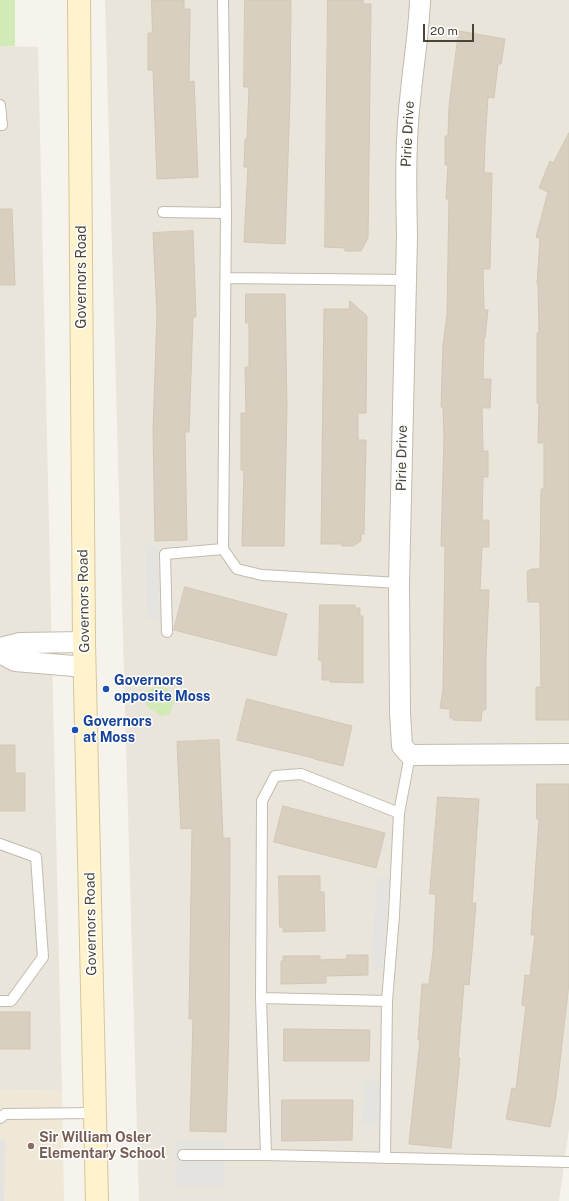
<!DOCTYPE html>
<style>
body{margin:0}
#map{position:relative;width:569px;height:1201px;overflow:hidden;background:#f6f3ec;font-family:"Public Sans",sans-serif}
canvas{display:block}
.scale{position:absolute;left:423px;top:24px;width:51px;height:18px;box-sizing:border-box;border:2px solid #4b4439;border-top:0;padding-left:5px;font-size:12px;line-height:14px;white-space:nowrap;color:#4b4439;-webkit-text-stroke:3px #fff;paint-order:stroke}
</style>
<div id="map">
<canvas width="569" height="1201"></canvas>
<div class="scale">20 m</div>
</div>
<script>
const g = document.querySelector('canvas').getContext('2d');
g.lineJoin = 'round';
function fillPath(path, color) {
  g.fillStyle = color;
  g.fill(path, 'evenodd');
}
function strokePath(path, color, width, dash) {
  g.strokeStyle = color;
  g.lineWidth = width;
  g.lineCap = dash ? 'butt' : 'round';
  g.setLineDash(dash || []);
  g.stroke(path);
}
function drawText(font, color, halo, rows, align = 'center') {
  g.font = font + ' "Public Sans",sans-serif';
  g.lineWidth = 3;
  g.setLineDash([]);
  g.textBaseline = 'middle';
  g.strokeStyle = halo;
  g.fillStyle = color;
  for (const [text, x, y, turn = 0] of rows) {
    g.save();
    g.translate(x, y);
    g.rotate((+turn || 0) * Math.PI / 180);
    g.textAlign = isNaN(turn) ? turn : align;
    if (halo) g.strokeText(text, 0, 0);
    g.fillText(text, 0, 0);
    g.restore();
  }
}
const residential = new Path2D(`
 M 105,0 L 569,0 L 569,1129 L 559,1201 L 139,1201 Z
 M 0,46 L 38,47 L 62,1091 L 0,1090 Z`);
const education = new Path2D(`
 M 0,1090 L 62,1091 L 64,1201 L 0,1201 Z`);
const green = new Path2D(`
 M 0,0 L 15,0 L 15,46 L 0,46 Z
 M 157,686 L 167,688 L 175,700 L 170,714 L 160,716 L 146,705 L 146,692 Z`);
const parking = new Path2D(`
 M 145,545 L 158,545 L 159,619 L 147,619 Z
 M 377,878 L 389,879 L 383,969 L 371,969 Z
 M 364,1080 L 381,1081 L 379,1125 L 362,1124 Z
 M 0,1139 L 6,1140 L 4,1201 L 0,1201 Z
 M 175,1139 L 225,1139 L 224,1186 L 175,1186 Z`);
const building = new Path2D(`
 M 152,0 L 184,0 L 184,9 L 190,9 L 189,82 L 194,81 L 198,177 L 157,179 L 153,70 L 148,70 L 148,33 L 152,33 Z
 M 245,0 L 291,0 L 290,99 L 285,244 L 244,242 L 248,167 L 244,167 L 245,139 L 247,139 L 249,87 L 244,87 Z
 M 328,0 L 363,0 L 363,4 L 371,4 L 368,238 L 361,251 L 345,251 L 345,248 L 325,247 Z
 M 459,31 L 505,39 L 501,64 L 498,64 L 494,98 L 488,97 L 485,143 L 484,173 L 492,173 L 490,269 L 483,269 L 484,310 L 488,310 L 485,338 L 484,338 L 483,379 L 491,379 L 490,408 L 482,408 L 483,451 L 488,451 L 488,477 L 483,477 L 482,520 L 489,520 L 489,547 L 482,547 L 480,590 L 489,590 L 486,657 L 486,709 L 482,711 L 481,721 L 453,720 L 454,718 L 450,718 L 450,709 L 440,708 L 443,689 L 445,546 L 441,546 L 444,438 L 443,407 L 441,407 L 443,345 L 447,315 L 449,199 L 446,199 L 448,165 L 445,165 L 445,136 L 448,136 L 449,107 Z
 M 569,133 L 569,720 L 536,720 L 536,687 L 541,687 L 540,602 L 528,602 L 527,572 L 531,569 L 540,569 L 541,489 L 544,489 L 544,443 L 538,443 L 539,403 L 537,403 L 537,333 L 539,333 L 538,284 L 537,284 L 540,238 L 536,237 L 548,192 L 539,188 L 550,161 L 553,163 Z
 M 0,209 L 12,209 L 15,285 L 0,285 Z
 M 193,231 L 196,317 L 193,317 L 189,432 L 185,432 L 187,540 L 155,541 L 153,430 L 157,314 L 153,233 Z
 M 246,294 L 285,294 L 287,407 L 284,546 L 242,546 L 244,470 L 241,470 L 241,413 L 246,413 L 245,367 L 249,367 L 249,323 L 246,323 Z
 M 350,301 L 367,316 L 366,413 L 358,413 L 358,440 L 366,440 L 364,534 L 361,534 L 361,541 L 353,546 L 342,546 L 342,544 L 321,544 L 324,309 L 349,309 Z
 M 185,587 L 287,614 L 276,656 L 174,630 Z
 M 320,605 L 355,605 L 355,608 L 360,608 L 360,616 L 363,616 L 363,683 L 330,682 L 330,680 L 322,680 L 322,661 L 319,660 Z
 M 247,699 L 352,726 L 343,766 L 314,759 L 314,758 L 237,740 Z
 M 219,740 L 223,838 L 230,838 L 229,1028 L 226,1132 L 190,1131 L 193,1019 L 189,1019 L 192,828 L 181,829 L 177,742 Z
 M 0,745 L 15,745 L 15,773 L 25,773 L 25,811 L 0,811 Z
 M 537,784 L 569,784 L 569,983 L 556,1096 L 550,1127 L 506,1119 L 512,1088 L 516,1089 L 526,1006 L 522,1005 L 525,975 L 530,976 L 535,935 L 531,935 L 539,819 L 537,819 Z
 M 438,797 L 479,799 L 472,903 L 476,903 L 473,940 L 469,985 L 464,984 L 458,1058 L 460,1058 L 451,1148 L 409,1144 L 420,1040 L 418,1040 L 422,984 L 429,984 L 433,952 L 436,894 L 430,894 Z
 M 283,806 L 385,833 L 376,868 L 274,842 Z
 M 279,876 L 320,876 L 320,892 L 324,892 L 325,931 L 283,932 L 283,927 L 280,927 Z
 M 347,955 L 368,955 L 368,975 L 326,976 L 326,983 L 281,984 L 281,961 L 283,961 L 283,956 L 320,956 L 320,960 L 347,959 Z
 M 0,1012 L 30,1012 L 30,1049 L 0,1049 Z
 M 284,1029 L 370,1030 L 369,1061 L 284,1061 Z
 M 282,1100 L 353,1100 L 352,1140 L 282,1141 Z`);
const lane = new Path2D(`
 M 223,0 L 226,213 L 223,549 L 237,569 L 262,575 L 399,583
 M 0,105 L 2,125 L 0,125
 M 163,212 L 226,213
 M 226,278 L 406,280
 M 167,632 L 165,554 L 223,549
 M 0,844 L 36,857 L 43,957 L 11,1001 L 0,1001
 M 261,998 L 387,1001
 M 0,1118 L 5,1114 L 95,1113
 M 183,1155 L 266,1155 L 569,1162
 M 266,1155 L 261,998 L 262,801 L 275,776 L 301,774 L 399,813
 M 385,1158 L 387,1001 L 394,915 L 399,813 L 410,755`);
const street = new Path2D(`
 M 420,0 C 419,31 414,60 411,91 C 405,139 406,188 407,236 L 399,583 L 400,713 L 402,746 L 410,755 L 569,754
 M 0,648 L 20,643 L 84,642
 M 0,653 L 15,661 L 85,667`);
const secondary = new Path2D(`
 M 79,0 L 84,642 L 97,1201`);
const markers = [
 [106,689,4,"#1a4fb4"],
 [75,730,4,"#1a4fb4"],
 [31,1146,4,"#8d6e63"]
];
const streetNames = [
 ["Pirie Drive",408,134,-87],
 ["Governors Road",82,277,-90],
 ["Pirie Drive",402,458,-89],
 ["Governors Road",84,601,-91],
 ["Governors Road",91,924,-91]
];
const transitNames = [
 ["Governors",114,681],
 ["opposite Moss",114,697],
 ["Governors",83,722],
 ["at Moss",83,738]
];
const educationNames = [
 ["Sir William Osler",39,1138],
 ["Elementary School",39,1154]
];
fillPath(residential, '#eae5da');
fillPath(education, '#efe8d6');
fillPath(green, '#d2eab5');
fillPath(parking, '#e5e3e0');
fillPath(building, '#d8cfc1');
strokePath(building, '#d3c7b4', 1);
strokePath(lane, '#c2bbae', 12);
strokePath(street, '#c2bbae', 22);
strokePath(secondary, '#d6c79b', 24);
strokePath(lane, '#fff', 10);
strokePath(street, '#fff', 20);
strokePath(secondary, '#fff3cd', 22);
for (const [x, y, r, color] of markers) {
  const dot = new Path2D();
  dot.arc(x, y, r, 0, 2 * Math.PI);
  g.fillStyle = color;
  g.fill(dot);
  strokePath(dot, '#fff', 1.5);
}
drawText('14px', '#4b4439', '#fff', streetNames);
drawText('bold 14px', '#164399', '#fff', transitNames, 'left');
drawText('bold 14px', '#785e54', '#fff', educationNames, 'left');
</script>
